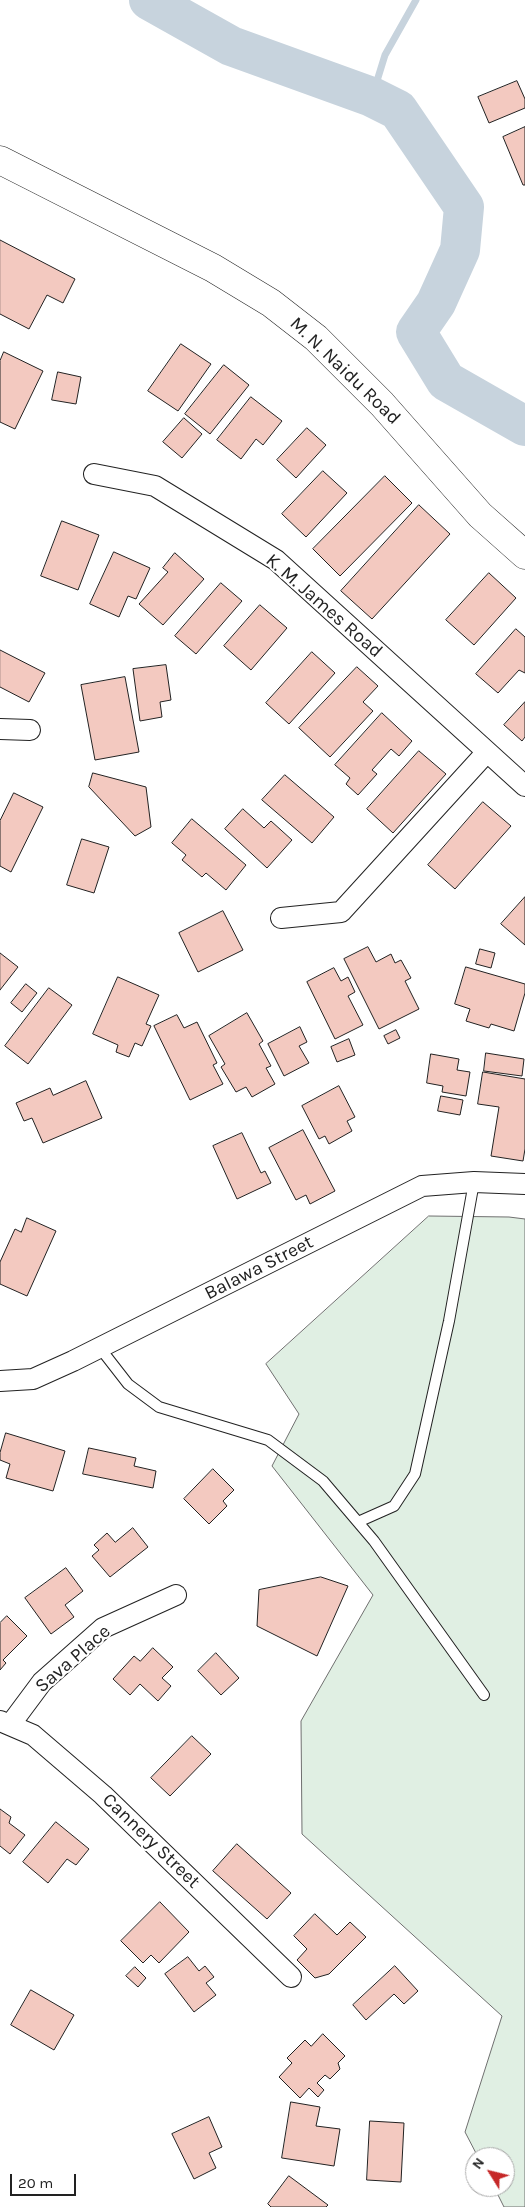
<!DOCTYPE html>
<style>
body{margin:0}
#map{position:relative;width:525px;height:2207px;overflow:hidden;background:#fff;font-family:Karla,sans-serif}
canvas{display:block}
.north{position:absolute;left:465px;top:2147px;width:50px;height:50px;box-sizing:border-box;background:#fff;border:1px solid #a7a7a7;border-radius:50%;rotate:306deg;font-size:14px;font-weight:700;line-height:20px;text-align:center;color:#222}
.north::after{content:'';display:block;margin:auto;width:18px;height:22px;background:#c62828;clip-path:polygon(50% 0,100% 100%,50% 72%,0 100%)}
.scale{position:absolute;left:10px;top:2174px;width:66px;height:22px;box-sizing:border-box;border:2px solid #222;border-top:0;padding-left:6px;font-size:15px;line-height:18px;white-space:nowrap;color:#222;-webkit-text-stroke:4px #fff;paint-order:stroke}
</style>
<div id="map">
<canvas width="525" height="2207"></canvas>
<div class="north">N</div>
<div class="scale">20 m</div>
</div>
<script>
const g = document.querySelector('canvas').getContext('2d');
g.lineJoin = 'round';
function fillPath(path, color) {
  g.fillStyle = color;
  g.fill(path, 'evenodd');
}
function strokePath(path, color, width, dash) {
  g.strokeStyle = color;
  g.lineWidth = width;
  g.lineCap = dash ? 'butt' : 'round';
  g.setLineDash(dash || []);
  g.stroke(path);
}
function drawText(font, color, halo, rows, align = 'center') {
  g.font = font + ' Karla,sans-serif';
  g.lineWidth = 4;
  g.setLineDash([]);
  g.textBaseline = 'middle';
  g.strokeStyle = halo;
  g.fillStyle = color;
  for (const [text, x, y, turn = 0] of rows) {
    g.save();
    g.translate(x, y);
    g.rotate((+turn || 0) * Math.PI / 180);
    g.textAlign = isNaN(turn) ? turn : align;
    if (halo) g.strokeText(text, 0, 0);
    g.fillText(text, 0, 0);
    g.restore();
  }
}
const green = new Path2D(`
 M 429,1216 L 509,1217 L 525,1219 L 525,2207 L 504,2207 L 494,2187 L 505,2187 L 505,2157 L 478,2157 L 465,2132 L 502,2016 L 302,1834 L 301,1721 L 373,1595 L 272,1466 L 299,1414 L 266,1364 Z`);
const stream = new Path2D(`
 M 372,97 L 385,55 L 416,0`);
const river = new Path2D(`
 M 149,0 L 231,46 L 372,97 L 398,110 L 464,207 L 460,250 L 436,303 L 416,332 L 446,381 L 525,426`);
const building = new Path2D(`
 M 517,81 L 525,99 L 525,108 L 489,123 L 478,97 Z
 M 525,127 L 525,185 L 523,185 L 503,137 Z
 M 0,240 L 75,279 L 63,303 L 47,295 L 29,329 L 0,314 Z
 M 181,344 L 211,364 L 178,411 L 148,391 Z
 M 4,352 L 43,371 L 15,429 L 0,422 L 0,361 Z
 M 224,365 L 249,385 L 210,434 L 185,414 Z
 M 58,372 L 81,377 L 76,404 L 52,400 Z
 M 251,397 L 282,421 L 263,445 L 256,439 L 241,459 L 217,440 Z
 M 184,418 L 202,434 L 182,458 L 163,442 Z
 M 307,428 L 326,445 L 296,478 L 277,460 Z
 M 323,471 L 347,493 L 306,537 L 282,514 Z
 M 385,476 L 412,503 L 340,576 L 313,549 Z
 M 419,505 L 450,534 L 372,619 L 341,591 Z
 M 62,521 L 99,535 L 78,590 L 41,576 Z
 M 114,552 L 150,568 L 136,599 L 128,596 L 119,617 L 90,604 Z
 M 175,553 L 204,579 L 163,625 L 139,604 L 168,572 L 163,568 Z
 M 489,573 L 516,598 L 474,645 L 446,620 Z
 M 221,583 L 242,601 L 196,654 L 175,636 Z
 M 260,605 L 287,628 L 251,670 L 224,646 Z
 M 516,629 L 525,637 L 525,673 L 519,670 L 498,693 L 476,674 Z
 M 0,650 L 45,673 L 29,702 L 0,687 Z
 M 312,652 L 335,673 L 289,724 L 266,703 Z
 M 166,665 L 171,700 L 160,702 L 162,717 L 140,721 L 133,669 Z
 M 357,667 L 378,686 L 363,702 L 373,711 L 330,757 L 299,728 Z
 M 125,677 L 139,752 L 95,760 L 81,685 Z
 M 525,702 L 525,737 L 522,741 L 504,725 Z
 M 382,713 L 412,741 L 399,756 L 391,749 L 372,770 L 377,774 L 358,795 L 346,784 L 350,778 L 335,765 Z
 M 419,751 L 446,774 L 393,833 L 367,809 Z
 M 93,773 L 146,787 L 151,827 L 135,836 L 89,787 Z
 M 285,775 L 334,817 L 312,843 L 262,800 Z
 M 14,793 L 43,807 L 11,872 L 0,866 L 0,821 Z
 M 483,802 L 511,826 L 455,889 L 428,865 Z
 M 243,809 L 264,828 L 271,821 L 292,840 L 267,868 L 225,829 Z
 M 192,819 L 246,865 L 226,890 L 206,873 L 202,877 L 182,860 L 186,855 L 172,843 Z
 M 82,839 L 109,847 L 94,893 L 67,885 Z
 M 525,897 L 525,945 L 501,924 Z
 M 223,911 L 243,950 L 198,972 L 179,933 Z
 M 368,947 L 376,962 L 391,954 L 395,963 L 401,960 L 411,978 L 405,981 L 419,1009 L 379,1029 L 344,959 Z
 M 480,949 L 495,953 L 491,968 L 476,964 Z
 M 0,953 L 18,967 L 0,990 Z
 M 466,967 L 525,984 L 525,993 L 514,1031 L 491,1024 L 489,1028 L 466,1021 L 470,1009 L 455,1004 Z
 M 334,968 L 341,981 L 348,977 L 355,992 L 348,996 L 363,1025 L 335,1039 L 307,982 Z
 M 118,977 L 159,995 L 146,1024 L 151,1026 L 142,1046 L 135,1043 L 129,1057 L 116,1052 L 118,1045 L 93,1034 Z
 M 26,984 L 37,993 L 22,1012 L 11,1003 Z
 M 49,988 L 72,1005 L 28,1064 L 5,1046 Z
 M 247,1013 L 263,1041 L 259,1044 L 271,1066 L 266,1068 L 275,1084 L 252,1097 L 246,1087 L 236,1092 L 221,1067 L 225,1064 L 209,1036 Z
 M 177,1015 L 184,1028 L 197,1022 L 217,1063 L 213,1065 L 223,1084 L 190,1100 L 154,1026 Z
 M 300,1027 L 307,1042 L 299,1046 L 309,1063 L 284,1076 L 268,1044 Z
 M 396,1030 L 400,1038 L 388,1044 L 384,1036 Z
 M 349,1039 L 355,1055 L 337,1062 L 331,1047 Z
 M 486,1053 L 524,1059 L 522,1076 L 484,1071 Z
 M 431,1054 L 459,1059 L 457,1070 L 470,1072 L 466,1096 L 442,1092 L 443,1086 L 427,1083 Z
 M 483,1072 L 525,1079 L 525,1149 L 523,1161 L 491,1156 L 499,1107 L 478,1104 Z
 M 86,1081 L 102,1118 L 43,1143 L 32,1118 L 24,1121 L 16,1103 L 50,1088 L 53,1095 Z
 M 339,1086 L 355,1117 L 347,1121 L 352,1131 L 329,1144 L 325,1136 L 319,1139 L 302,1106 Z
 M 441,1096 L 463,1100 L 460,1115 L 438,1111 Z
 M 303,1130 L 335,1191 L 310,1204 L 306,1195 L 296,1200 L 269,1148 Z
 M 242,1133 L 261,1173 L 265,1171 L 271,1183 L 237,1199 L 213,1146 Z
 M 27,1218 L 56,1231 L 27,1296 L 0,1284 L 0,1262 L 15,1229 L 21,1232 Z
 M 6,1433 L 65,1451 L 53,1491 L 6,1478 L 10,1464 L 0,1460 L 0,1453 Z
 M 89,1448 L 136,1458 L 134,1466 L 156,1471 L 153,1488 L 83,1474 Z
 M 213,1469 L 234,1490 L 223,1501 L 227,1506 L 209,1524 L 184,1499 Z
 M 133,1528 L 148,1547 L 110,1577 L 92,1556 L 99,1550 L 94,1545 L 107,1533 L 115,1542 Z
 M 66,1568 L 83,1591 L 65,1605 L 74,1617 L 51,1634 L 25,1598 Z
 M 321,1577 L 348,1586 L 317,1656 L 257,1626 L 259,1590 Z
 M 7,1616 L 27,1636 L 3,1660 L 6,1663 L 0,1670 L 0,1623 Z
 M 153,1648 L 173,1667 L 162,1678 L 171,1686 L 158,1701 L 140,1684 L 130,1695 L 113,1679 L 134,1656 L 140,1661 Z
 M 216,1653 L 239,1678 L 221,1695 L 198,1671 Z
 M 192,1736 L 211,1754 L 170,1796 L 151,1778 Z
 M 0,1809 L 11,1817 L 9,1823 L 25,1835 L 10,1854 L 0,1846 Z
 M 56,1822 L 89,1849 L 76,1865 L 67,1859 L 48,1883 L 23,1862 Z
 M 237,1844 L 291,1893 L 267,1919 L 213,1871 Z
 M 160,1902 L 189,1932 L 159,1963 L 151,1955 L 143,1963 L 121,1941 Z
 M 315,1914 L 337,1935 L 350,1922 L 366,1937 L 329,1974 L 315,1978 L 297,1960 L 307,1949 L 294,1936 Z
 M 188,1957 L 199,1971 L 205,1966 L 214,1977 L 206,1983 L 216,1995 L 194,2012 L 165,1974 Z
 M 395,1966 L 418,1991 L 404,2004 L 394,1994 L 366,2020 L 353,2005 Z
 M 135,1967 L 146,1978 L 138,1987 L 126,1976 Z
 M 31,1990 L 74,2015 L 54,2050 L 11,2025 Z
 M 323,2034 L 345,2056 L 338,2063 L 340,2069 L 330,2079 L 325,2075 L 317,2083 L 324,2090 L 318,2097 L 309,2088 L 300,2098 L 279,2077 L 292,2063 L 287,2058 L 305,2040 L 311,2046 Z
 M 291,2102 L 320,2107 L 316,2126 L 340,2129 L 334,2166 L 282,2158 Z
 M 209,2117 L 222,2147 L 209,2153 L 216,2168 L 194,2179 L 172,2134 Z
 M 370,2121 L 404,2123 L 401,2182 L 367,2180 Z
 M 289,2176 L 328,2205 L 326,2207 L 271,2207 L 268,2204 Z`);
const service = new Path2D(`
 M 100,1348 L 128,1384 L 159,1407 L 268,1440 L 323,1481 L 374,1541 L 484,1695
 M 358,1522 L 394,1506 L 415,1474 L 449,1321 L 474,1182`);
const minor = new Path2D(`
 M 94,474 L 155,486 L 276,560 L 525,786
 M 0,729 L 30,730
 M 281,918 L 341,912 L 486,753
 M 0,1381 L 33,1379 L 73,1361 L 422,1186 L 474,1182 L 525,1184
 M 0,1721 L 33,1735 L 103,1795 L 291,1977
 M 10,1725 L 42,1682 L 103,1628 L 176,1595`);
const secondary = new Path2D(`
 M 0,160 L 213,268 L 271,303 L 316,338 L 382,404 L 480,515 L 525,555`);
const streetNames = [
 ["M. N. Naidu Road",345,371,44],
 ["K. M. James Road",324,606,41],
 ["Balawa Street",259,1268,-27],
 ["Sava Place",73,1659,-41],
 ["Cannery Street",151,1841,44]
];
fillPath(green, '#e0efe3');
strokePath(green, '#6f6f6f', 1);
strokePath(stream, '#c7d3dd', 7);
strokePath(river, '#c7d3dd', 40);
fillPath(building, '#f3c9c0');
strokePath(building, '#222', 1);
strokePath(service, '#222', 12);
strokePath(minor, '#222', 22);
strokePath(secondary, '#222', 29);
strokePath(service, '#fff', 10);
strokePath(minor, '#fff', 20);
strokePath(secondary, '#fff', 28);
drawText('19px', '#222', '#fff', streetNames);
</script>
